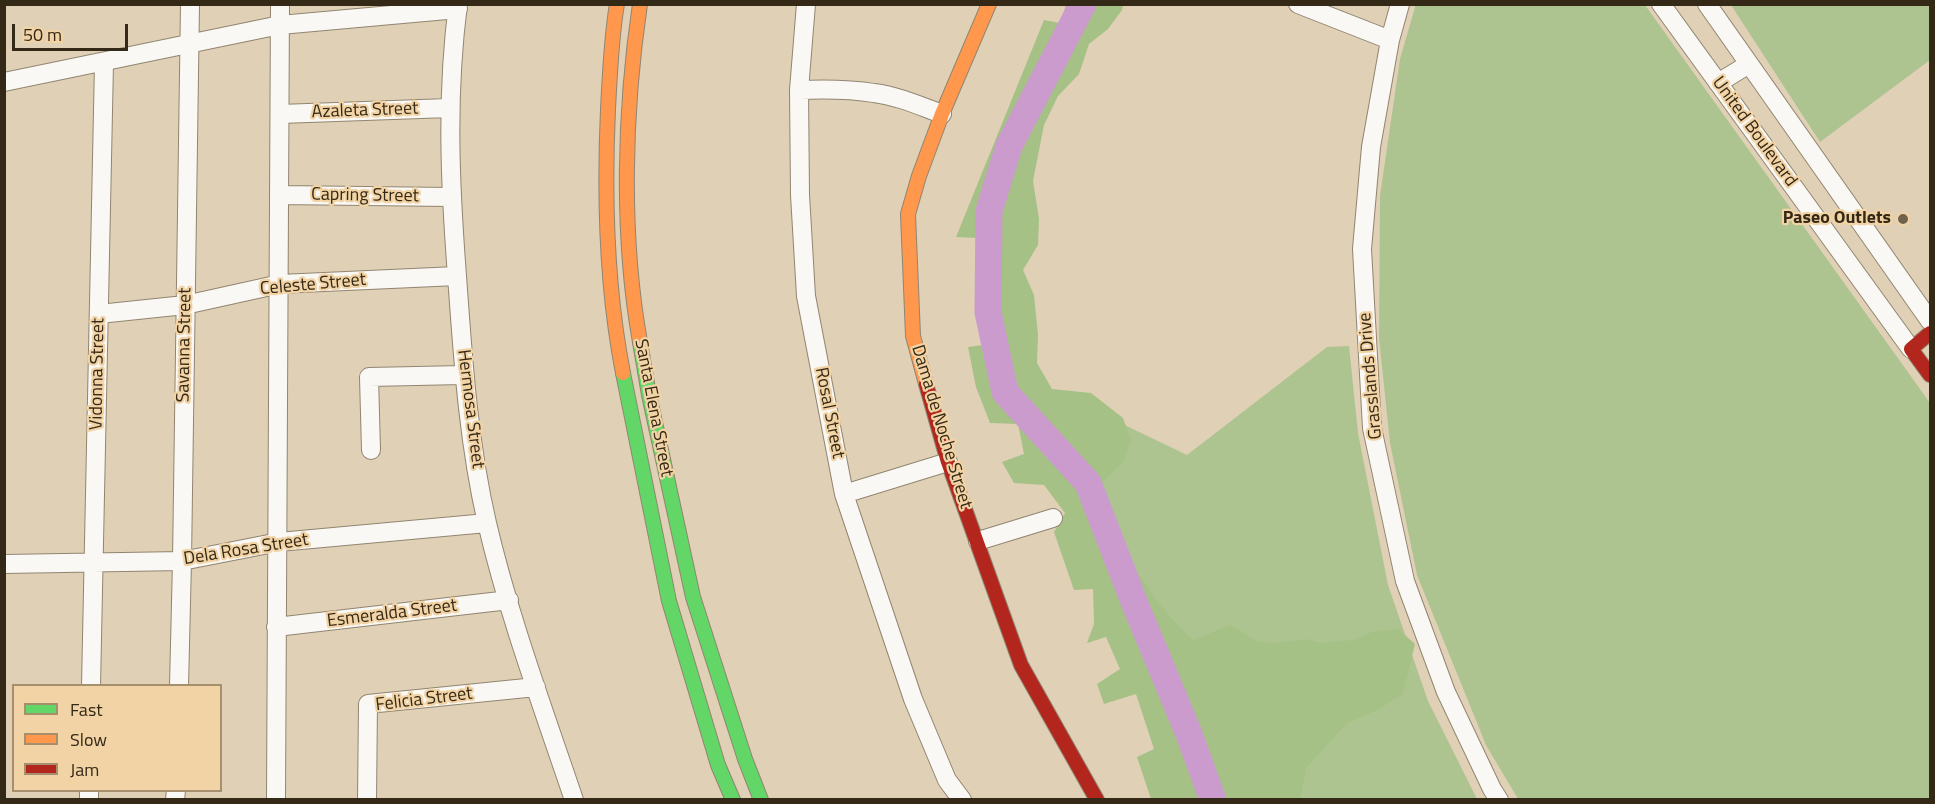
<!DOCTYPE html>
<style>
body{margin:0}
#map{position:relative;width:1935px;height:804px;overflow:hidden;background:#e0d0b6;font-family:"Titillium Web",sans-serif}
canvas{display:block}
.frame{position:absolute;inset:0;border:6px solid #342816;pointer-events:none}
.legend{position:absolute;left:12px;top:684px;width:210px;height:108px;box-sizing:border-box;background:#f1d3a5;border:2px solid #a58f6c;margin:0;padding:8px 10px;list-style:none;font-size:18px;color:#342816}
.legend li{display:flex;align-items:center;gap:12px;height:30px}
.legend b{width:30px;border:2px solid #a58f6c}
.scale{position:absolute;left:12px;top:24px;width:116px;height:27px;box-sizing:border-box;border:3px solid #342816;border-top:0;padding-left:8px;font-size:18px;line-height:21px;white-space:nowrap;color:#342816;-webkit-text-stroke:4px #f1d3a5;paint-order:stroke}
</style>
<div id="map">
<canvas width="1935" height="804"></canvas>
<div class="frame"></div>
<ul class="legend">
<li><b style="height:8px;background:#63d668"></b>Fast</li>
<li><b style="height:8px;background:#ff974d"></b>Slow</li>
<li><b style="height:8px;background:#b3261e"></b>Jam</li>
</ul>
<div class="scale">50 m</div>
</div>
<script>
const g = document.querySelector('canvas').getContext('2d');
g.lineJoin = 'round';
function fillPath(path, color) {
  g.fillStyle = color;
  g.fill(path, 'evenodd');
}
function strokePath(path, color, width, dash) {
  g.strokeStyle = color;
  g.lineWidth = width;
  g.lineCap = dash ? 'butt' : 'round';
  g.setLineDash(dash || []);
  g.stroke(path);
}
function drawText(font, color, halo, rows, align = 'center') {
  g.font = font + ' "Titillium Web",sans-serif';
  g.lineWidth = 4.5;
  g.setLineDash([]);
  g.textBaseline = 'middle';
  g.strokeStyle = halo;
  g.fillStyle = color;
  for (const [text, x, y, turn = 0] of rows) {
    g.save();
    g.translate(x, y);
    g.rotate((+turn || 0) * Math.PI / 180);
    g.textAlign = isNaN(turn) ? turn : align;
    if (halo) g.strokeText(text, 0, 0);
    g.fillText(text, 0, 0);
    g.restore();
  }
}
const green = new Path2D(`
 M 1416,4 L 1645,5 L 1930,403 L 1930,799 L 1518,799 L 1486,745 L 1417,575 L 1390,443 L 1379,338 L 1380,196 L 1400,59 Z
 M 1731,5 L 1930,5 L 1930,60 L 1820,142 Z
 M 1349,346 L 1358,433 L 1388,585 L 1428,701 L 1477,799 L 1212,799 L 1088,483 L 1079,403 L 1187,455 L 1327,347 Z`);
const forest = new Path2D(`
 M 1066,5 L 1123,5 L 1122,10 L 1108,29 L 1089,44 L 1079,74 L 1058,96 L 1044,125 L 1033,181 L 1039,219 L 1038,245 L 1023,270 L 1034,295 L 1038,335 L 1037,363 L 1052,389 L 1091,393 L 1123,418 L 1131,440 L 1124,461 L 1103,482 L 1096,503 C 1125,552 1150,601 1193,640 L 1230,625 L 1258,642 L 1277,643 L 1305,639 L 1322,643 L 1353,640 L 1372,632 L 1398,629 L 1415,644 L 1403,694 L 1377,710 L 1347,723 L 1306,768 L 1300,799 L 1151,799 L 1137,757 L 1154,749 L 1136,694 L 1104,704 L 1097,684 L 1120,669 L 1106,637 L 1087,643 L 1094,624 L 1093,589 L 1074,590 L 1054,532 L 1065,513 L 1044,485 L 1014,483 L 1002,462 L 1024,454 L 1018,424 L 990,423 L 976,387 L 968,347 L 983,345 L 979,311 L 977,238 L 956,237 L 1044,20 L 1060,23 Z`);
const river = new Path2D(`
 M 1083,4 L 1009,146 L 989,211 L 988,312 L 1005,392 L 1088,483 L 1135,604 L 1189,734 L 1213,800`);
const street = new Path2D(`
 M 458,4 C 446,97 450,184 457,276 C 463,359 468,441 487,523 C 509,617 543,708 574,800
 M 806,4 L 799,90 L 800,195 L 806,296 L 844,494 L 913,699 L 947,780 L 962,800
 M 1298,4 L 1390,40
 M 1400,4 L 1390,40 L 1371,147 L 1362,249 L 1372,428 L 1405,581 L 1446,692 L 1492,789 L 1499,800
 M 1661,4 L 1911,349
 M 1707,4 L 1930,321
 M 4,82 L 280,25 L 458,9
 M 1718,83 L 1749,64
 M 799,90 C 824,89 849,89 874,93 C 898,96 920,106 942,114
 M 280,114 L 449,108
 M 280,195 L 451,197
 M 99,314 L 185,305 L 280,284 L 457,276
 M 371,450 L 369,377 L 463,375
 M 844,494 L 948,462
 M 978,541 L 1053,518
 M 4,564 L 182,561 L 279,542 L 487,523
 M 276,627 L 509,600
 M 91,686 L 104,63
 M 179,686 L 182,561 L 190,4
 M 89,800 L 89,790
 M 175,800 L 176,790
 M 276,800 L 280,4
 M 367,800 L 368,704 L 536,687`);
const fast = new Path2D(`
 M 640,342 L 649,395 L 693,597 L 745,759 L 761,800
 M 623,373 L 669,601 L 718,765 L 733,800`);
const slow = new Path2D(`
 M 617,4 C 611,39 610,74 608,109 C 604,197 606,286 623,373
 M 640,342 C 621,236 624,111 640,4
 M 926,384 L 913,336 L 908,214 L 919,176 L 942,114 L 989,4`);
const jam = new Path2D(`
 M 1930,333 L 1911,349 L 1930,375
 M 926,384 L 948,462 L 1021,665 L 1097,800`);
const markers = [
 [1903,219,6,"#70634e"]
];
const streetNames = [
 ["Azaleta Street",365,111,-2],
 ["United Boulevard",1754,132,54],
 ["Capring Street",365,196,1],
 ["Celeste Street",313,285,-5],
 ["Savanna Street",185,345,-89],
 ["Vidonna Street",98,374,-89],
 ["Grasslands Drive",1371,376,-95],
 ["Santa Elena Street",653,408,79],
 ["Hermosa Street",470,409,83],
 ["Rosal Street",829,413,79],
 ["Dama de Noche Street",941,427,73],
 ["Dela Rosa Street",246,550,-9],
 ["Esmeralda Street",392,614,-7],
 ["Felicia Street",424,700,-7]
];
const poiNames = [
 ["Paseo Outlets",1891,219]
];
fillPath(green, '#adc490');
fillPath(forest, '#a5c186');
strokePath(river, '#cc9bcd', 27);
strokePath(street, '#918571', 20);
strokePath(fast, '#918571', 16);
strokePath(slow, '#918571', 16);
strokePath(jam, '#918571', 16);
strokePath(street, '#faf8f4', 18);
strokePath(fast, '#63d668', 14);
strokePath(slow, '#ff974d', 14);
strokePath(jam, '#b3261e', 14);
for (const [x, y, r, color] of markers) {
  const dot = new Path2D();
  dot.arc(x, y, r, 0, 2 * Math.PI);
  g.fillStyle = color;
  g.fill(dot);
  strokePath(dot, '#f1d3a5', 2);
}
drawText('18px', '#342816', '#f1d3a5', streetNames);
drawText('bold 18px', '#342816', '#f1d3a5', poiNames, 'right');
</script>
